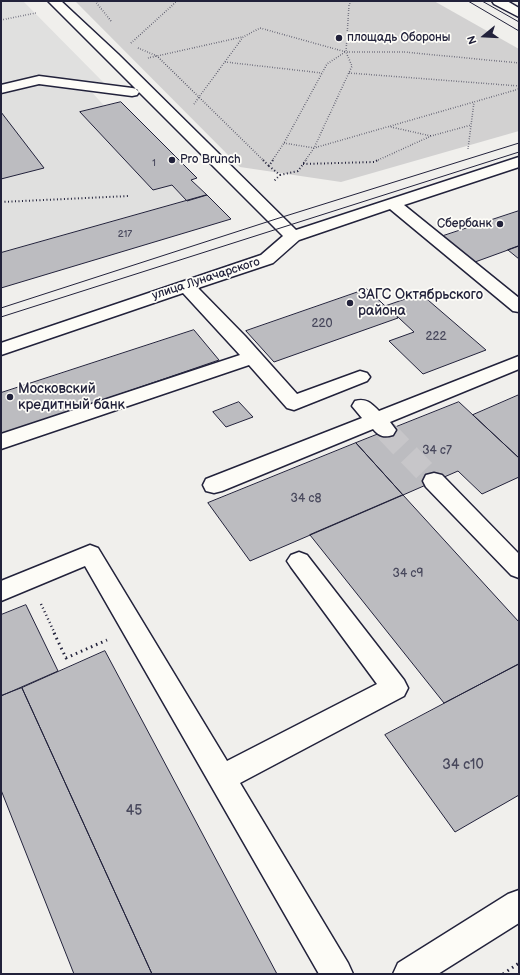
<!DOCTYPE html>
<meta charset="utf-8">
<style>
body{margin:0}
#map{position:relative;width:520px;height:975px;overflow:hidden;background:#f0efec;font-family:"Balsamiq Sans",sans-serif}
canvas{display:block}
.frame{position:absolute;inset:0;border:2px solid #22223b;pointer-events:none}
.north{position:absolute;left:464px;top:16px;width:40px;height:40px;-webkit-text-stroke:3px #fdfcf7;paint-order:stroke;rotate:252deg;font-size:11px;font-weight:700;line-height:16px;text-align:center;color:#22223b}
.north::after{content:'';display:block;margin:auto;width:14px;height:18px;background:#22223b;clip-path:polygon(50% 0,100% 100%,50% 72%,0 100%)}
</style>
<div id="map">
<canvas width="520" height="975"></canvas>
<div class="frame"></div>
<div class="north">N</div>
</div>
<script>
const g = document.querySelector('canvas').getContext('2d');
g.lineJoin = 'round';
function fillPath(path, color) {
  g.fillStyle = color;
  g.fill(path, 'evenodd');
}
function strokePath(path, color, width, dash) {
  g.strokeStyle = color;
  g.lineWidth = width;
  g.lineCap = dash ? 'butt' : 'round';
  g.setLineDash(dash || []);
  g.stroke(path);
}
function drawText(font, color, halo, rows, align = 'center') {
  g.font = font + ' "Balsamiq Sans",sans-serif';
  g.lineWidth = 3.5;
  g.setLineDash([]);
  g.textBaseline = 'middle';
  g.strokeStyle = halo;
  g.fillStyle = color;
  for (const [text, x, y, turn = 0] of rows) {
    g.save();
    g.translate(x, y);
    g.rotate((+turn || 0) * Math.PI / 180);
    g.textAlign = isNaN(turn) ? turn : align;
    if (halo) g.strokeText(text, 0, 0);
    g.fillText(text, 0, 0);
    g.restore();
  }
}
const built = new Path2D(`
 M 1,1 L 23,1 L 104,83 L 87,87 L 202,212 L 1,269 Z`);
const green = new Path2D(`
 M 75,1 L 434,1 L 519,49 L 519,131 L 341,182 L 240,167 Z`);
const building = new Path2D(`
 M 121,102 L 197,178 L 191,180 L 207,195 L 187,201 L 172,185 L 153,190 L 80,112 Z
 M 1,112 L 44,168 L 1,179 Z
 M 207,195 L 231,219 L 1,288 L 1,253 Z
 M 519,211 L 519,246 L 475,262 L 443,236 Z
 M 519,246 L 519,259 L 508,250 Z
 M 367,289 L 398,318 L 274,362 L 246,331 Z
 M 421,294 L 486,350 L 423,374 L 389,341 L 414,332 L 386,306 Z
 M 194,330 L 219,360 L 1,435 L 1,393 Z
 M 519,395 L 519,458 L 473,415 Z
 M 239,402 L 253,417 L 226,427 L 213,412 Z
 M 459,402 L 519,458 L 519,477 L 482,494 L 458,471 L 403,495 L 356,443 Z
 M 356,443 L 403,495 L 250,561 L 208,503 Z
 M 403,495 L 519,622 L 519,664 L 444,703 L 310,535 Z
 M 26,605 L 58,671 L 1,696 L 1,615 Z
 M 105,651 L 144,724 L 277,974 L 152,974 L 22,688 Z
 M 519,664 L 519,795 L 455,832 L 385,735 Z
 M 22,688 L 152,974 L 74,974 L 1,790 L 1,696 Z`);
const minorTunnel = new Path2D(`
 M 386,431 L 434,481`);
const pathFar3 = new Path2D(`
 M 95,1 L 111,21
 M 1,20 L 36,13
 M 131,43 L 177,1
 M 138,48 L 157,56 L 264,161
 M 148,58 L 242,37
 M 225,62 L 322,73
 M 349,73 L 519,86
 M 194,104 L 243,37 L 260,28 L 346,52 L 404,52 L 519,63
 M 391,127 L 431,136
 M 284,143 L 314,148 L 519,89
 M 468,149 L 474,102
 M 272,161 L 284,143 L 327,64 L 345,52
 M 305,161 L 314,148 L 352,66 L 346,52 L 349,5 L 351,1
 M 376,161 L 431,136 L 471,125`);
const pathFar2 = new Path2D(`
 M 263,160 L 269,166
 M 273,160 L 269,166 L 280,175 L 273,182
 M 303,164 L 374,162 L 378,160
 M 280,175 L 298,171 L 306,160
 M 1,202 L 129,196`);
const pathFar1 = new Path2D(`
 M 41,604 L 55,634`);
const path = new Path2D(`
 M 54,633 L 66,658 L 107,640
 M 503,974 L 519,963`);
const minor = new Path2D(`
 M 48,1 L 61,1 L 118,54 L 296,230 L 519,157 L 519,167 L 404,205 L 519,298 L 519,312 L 513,311 L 390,209 L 299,240 L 273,263 L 198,288 L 245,336 L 297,394 L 360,371 L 367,373 L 370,377 L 367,381 L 294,410 L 287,408 L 249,365 L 1,449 L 1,434 L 240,355 L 183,293 L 1,355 L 1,343 L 261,255 L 283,236 Z
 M 492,1 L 507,1 L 519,8 L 519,17 L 494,4 Z
 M 39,76 L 132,88 L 137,89 L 139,92 L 137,95 L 132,96 L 39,84 L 1,93 L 1,85 Z
 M 519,356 L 519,369 L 390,422 L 396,430 L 393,435 C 384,438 379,436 373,429 L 222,491 L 214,493 L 206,491 L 203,485 L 206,479 L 362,418 L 352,406 L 355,401 C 366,398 371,403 379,411 Z
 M 434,473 L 442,475 L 519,554 L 519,578 L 511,575 L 426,487 L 423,481 L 426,475 Z
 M 90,545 L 98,548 L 227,761 L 377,684 L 291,567 L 287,561 L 291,555 L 299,552 L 307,555 L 404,680 L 408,688 L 404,696 L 240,783 L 348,963 L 353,974 L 319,974 L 85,566 L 1,601 L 1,581 Z
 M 519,890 L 519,923 L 438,974 L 393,974 L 398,963 L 508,894 Z`);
const tram = new Path2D(`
 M 468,1 L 519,31
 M 482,1 L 519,22
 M 1,308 L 276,219 L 519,143
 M 1,317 L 519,152`);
const markers = [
 [339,38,4,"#22223b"],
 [172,160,4,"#22223b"],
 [500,224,4,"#22223b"],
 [350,303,4,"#22223b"],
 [10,397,4,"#22223b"]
];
const farNumbernames = [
 ["1",154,163],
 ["217",125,234]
];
const farPoinames = [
 ["площадь Обороны",347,38],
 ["Pro Brunch",180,160],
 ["Сбербанк",492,224,"right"]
];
const farStreetnames = [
 ["улица Луначарского",206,279,-18]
];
const numberNames = [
 ["220",322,324],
 ["222",436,337],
 ["34 с7",437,451],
 ["34 с8",306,499],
 ["34 с9",408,574]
];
const poiNames = [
 ["ЗАГС Октябрьского",358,295],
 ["района",358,311],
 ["Московский",18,389],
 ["кредитный банк",18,405]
];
const nearNumbernames = [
 ["34 с10",463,765],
 ["45",134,811]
];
fillPath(built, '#e0e0df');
fillPath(green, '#d2d1d1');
fillPath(building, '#bcbcc0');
strokePath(building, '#22223b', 1);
strokePath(minorTunnel, '#c7c6c9', 22, [22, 11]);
strokePath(minor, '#22223b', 3);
strokePath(pathFar3, '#22223b', 1.5, [0.5, 2]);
strokePath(pathFar2, '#22223b', 2, [1, 2.5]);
strokePath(pathFar1, '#22223b', 2.5, [1, 3]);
strokePath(path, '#22223b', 3, [1.5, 4]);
fillPath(minor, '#fdfcf7');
strokePath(tram, '#22223b', 1);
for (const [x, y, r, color] of markers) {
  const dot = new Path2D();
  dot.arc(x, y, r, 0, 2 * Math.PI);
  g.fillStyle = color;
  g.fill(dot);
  strokePath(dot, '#fdfcf7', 1.5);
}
drawText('10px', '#48485c', null, farNumbernames);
drawText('12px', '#22223b', '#fdfcf7', farPoinames, 'left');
drawText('12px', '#22223b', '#fdfcf7', farStreetnames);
drawText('12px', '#48485c', null, numberNames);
drawText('14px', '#22223b', '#fdfcf7', poiNames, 'left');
drawText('14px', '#48485c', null, nearNumbernames);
</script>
